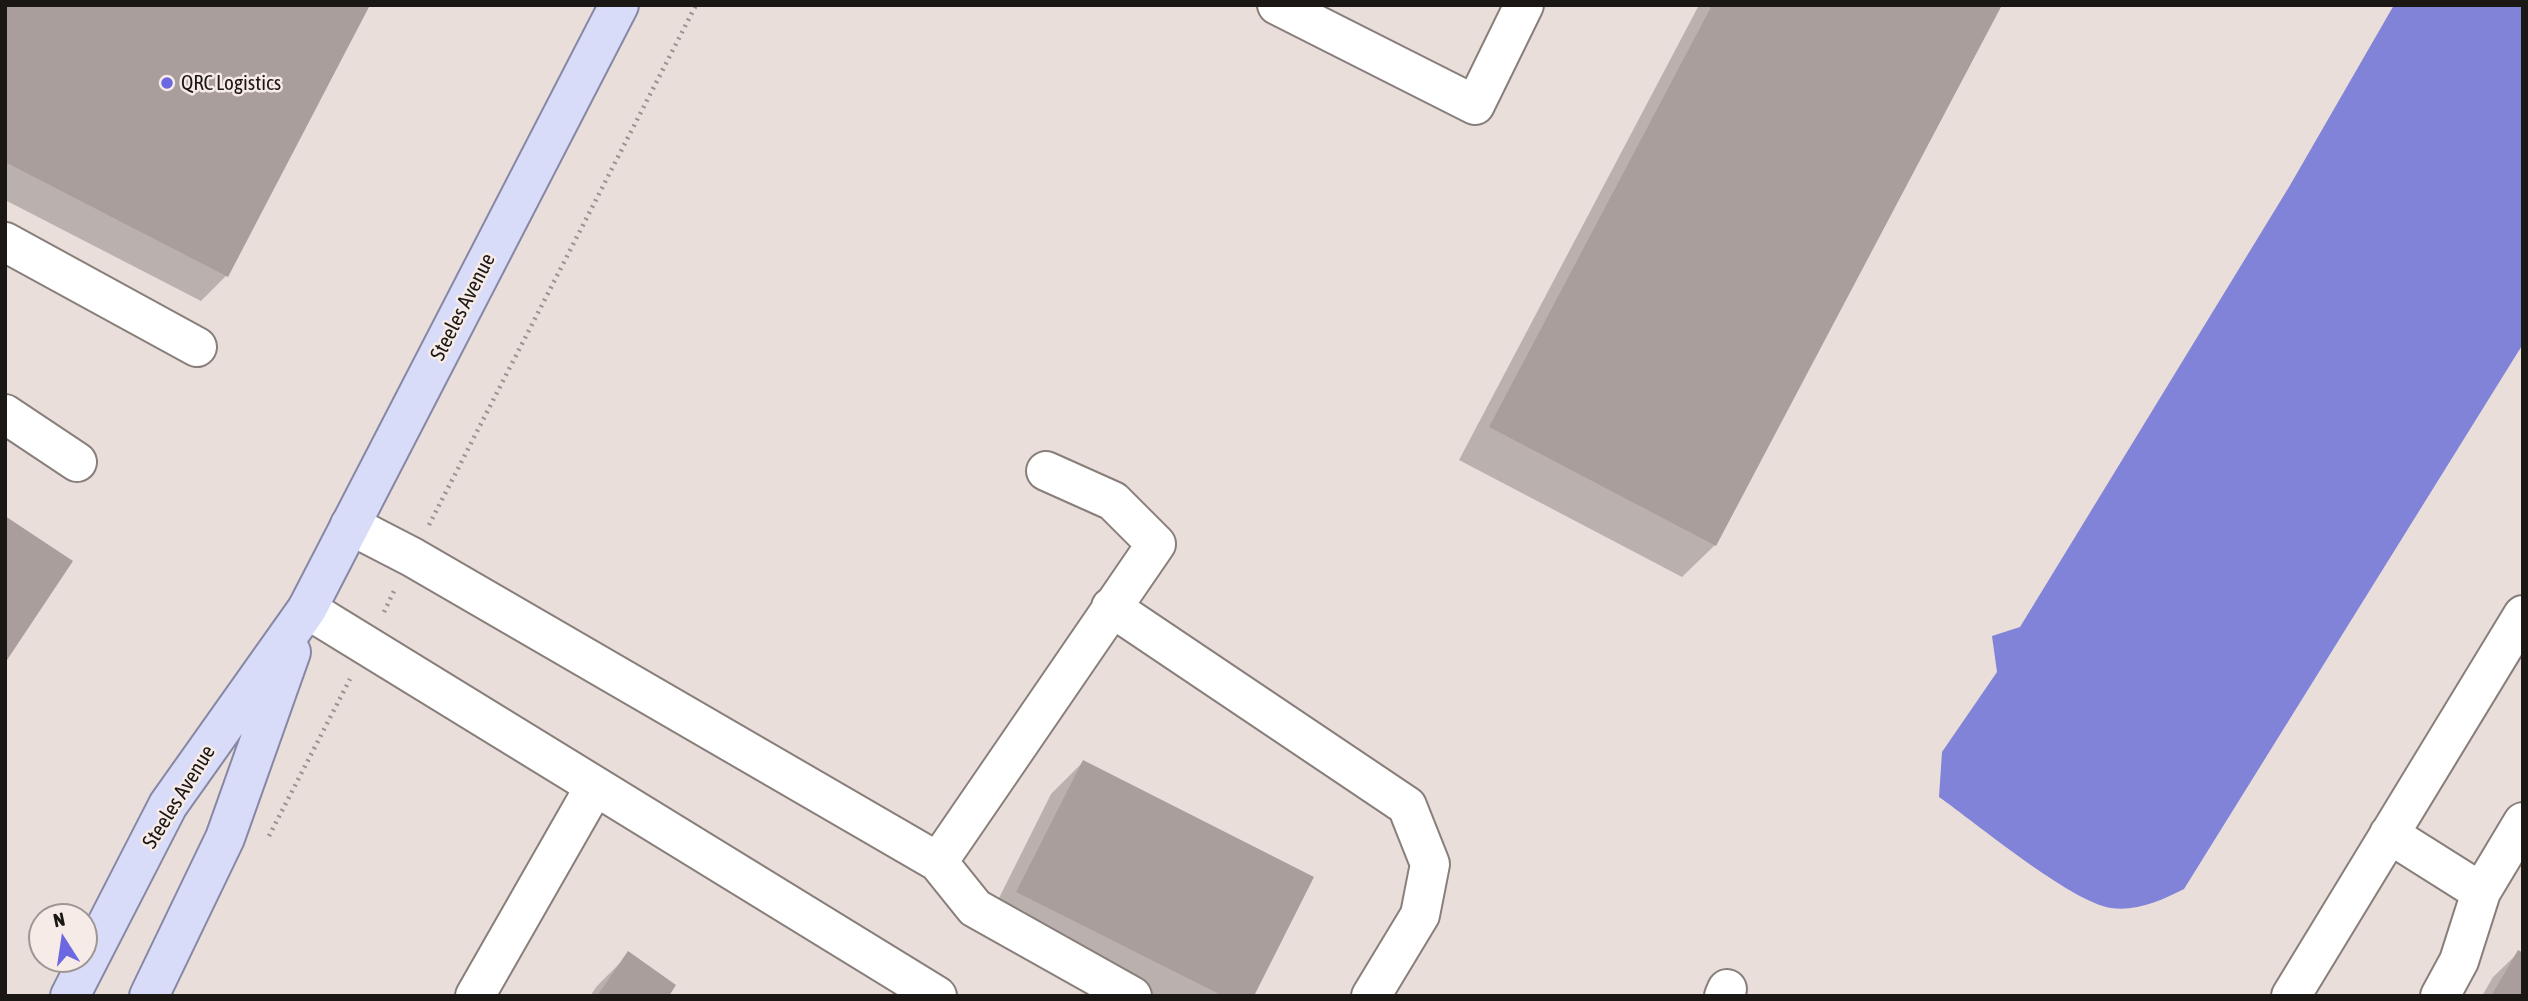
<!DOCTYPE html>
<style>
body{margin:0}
#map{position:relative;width:2528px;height:1001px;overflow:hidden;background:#e9deda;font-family:"Asap Condensed",sans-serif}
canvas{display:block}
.frame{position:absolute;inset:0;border:7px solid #1a1715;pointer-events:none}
.north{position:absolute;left:28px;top:903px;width:70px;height:70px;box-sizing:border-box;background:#f6ebe7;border:2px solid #9e9693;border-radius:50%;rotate:348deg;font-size:19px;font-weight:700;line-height:28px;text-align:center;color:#1a1715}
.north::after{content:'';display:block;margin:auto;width:24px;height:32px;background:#6c68e2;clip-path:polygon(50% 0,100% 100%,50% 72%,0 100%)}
</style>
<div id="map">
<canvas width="2528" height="1001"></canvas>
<div class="frame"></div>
<div class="north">N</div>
</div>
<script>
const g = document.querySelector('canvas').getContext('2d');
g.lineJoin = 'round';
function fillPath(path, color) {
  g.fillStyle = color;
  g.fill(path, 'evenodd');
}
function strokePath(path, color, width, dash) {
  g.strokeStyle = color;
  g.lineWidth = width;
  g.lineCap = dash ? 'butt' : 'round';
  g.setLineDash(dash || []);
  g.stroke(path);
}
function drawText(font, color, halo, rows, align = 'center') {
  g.font = font + ' "Asap Condensed",sans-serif';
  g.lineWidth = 5;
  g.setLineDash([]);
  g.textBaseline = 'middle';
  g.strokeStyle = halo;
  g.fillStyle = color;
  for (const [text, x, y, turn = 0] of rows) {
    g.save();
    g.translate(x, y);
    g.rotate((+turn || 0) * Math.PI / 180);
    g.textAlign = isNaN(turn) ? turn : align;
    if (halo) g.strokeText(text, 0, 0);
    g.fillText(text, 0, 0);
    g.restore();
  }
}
const water = new Path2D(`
 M 2394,5 L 2523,5 L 2523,344 L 2184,889 C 2163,900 2135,912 2111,908 C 2071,902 1976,823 1939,797 L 1942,752 L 1997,672 L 1992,636 L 2020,627 L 2289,187 Z`);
const shadow = new Path2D(`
 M 5,5 L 368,5 L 226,276 L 201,301 L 5,200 Z
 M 1699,5 L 2000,5 L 1715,545 L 1682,577 L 1459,460 Z
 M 1083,762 L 1252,996 L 1128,996 L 986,924 L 1051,794 Z
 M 2519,952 L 2523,996 L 2482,996 L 2493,977 Z
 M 629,954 L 667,996 L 590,996 L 597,986 Z`);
const building = new Path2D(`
 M 5,5 L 370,5 L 228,277 L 5,162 Z
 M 1712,5 L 2002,5 L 1716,546 L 1489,427 Z
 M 5,516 L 73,561 L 5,663 Z
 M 1083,760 L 1314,877 L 1254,996 L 1223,996 L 1016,892 Z
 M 2518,950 L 2523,953 L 2523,996 L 2491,996 Z
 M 628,951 L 676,985 L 669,996 L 597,996 Z`);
const path = new Path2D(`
 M 429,525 L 696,5
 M 384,612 L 394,591
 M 269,836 L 350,679`);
const minor = new Path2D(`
 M 1277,5 L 1475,105 L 1524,5
 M 5,242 L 197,347
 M 5,414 L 77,462
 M 350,525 L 412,557 L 938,862 L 1156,544 L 1113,501 L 1046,471
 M 1111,607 L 1407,806 L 1430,864 L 1420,915 L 1371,996
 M 307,609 L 937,996
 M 2389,834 L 2481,892
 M 938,862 L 975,908 L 1132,996
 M 475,996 L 595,786
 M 1724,996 L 1727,989
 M 2291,996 L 2523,615
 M 2440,996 L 2459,961 L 2481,892 L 2523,822`);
const major = new Path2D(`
 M 70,996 L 168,805 L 307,609 L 619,5
 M 149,996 L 225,838 L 291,652`);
const markers = [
 [167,83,7,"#6c68e2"]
];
const poiNames = [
 ["QRC Logistics",181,83]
];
const streetNames = [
 ["Steeles Avenue",463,307,-63],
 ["Steeles Avenue",179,797,-58]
];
fillPath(water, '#8083d7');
fillPath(shadow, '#0003');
fillPath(building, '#a99e9b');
strokePath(minor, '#887e7a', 42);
strokePath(major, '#8688a5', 42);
strokePath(path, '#9a928f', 4.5, [2, 5]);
strokePath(minor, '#fff', 38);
strokePath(major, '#d9dcf8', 38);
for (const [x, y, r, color] of markers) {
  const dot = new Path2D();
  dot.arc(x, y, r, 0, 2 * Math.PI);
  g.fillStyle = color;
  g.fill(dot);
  strokePath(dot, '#f6ebe7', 2.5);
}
drawText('21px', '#1a1715', '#f6ebe7', poiNames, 'left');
drawText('21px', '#1a1715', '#f6ebe7', streetNames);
</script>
